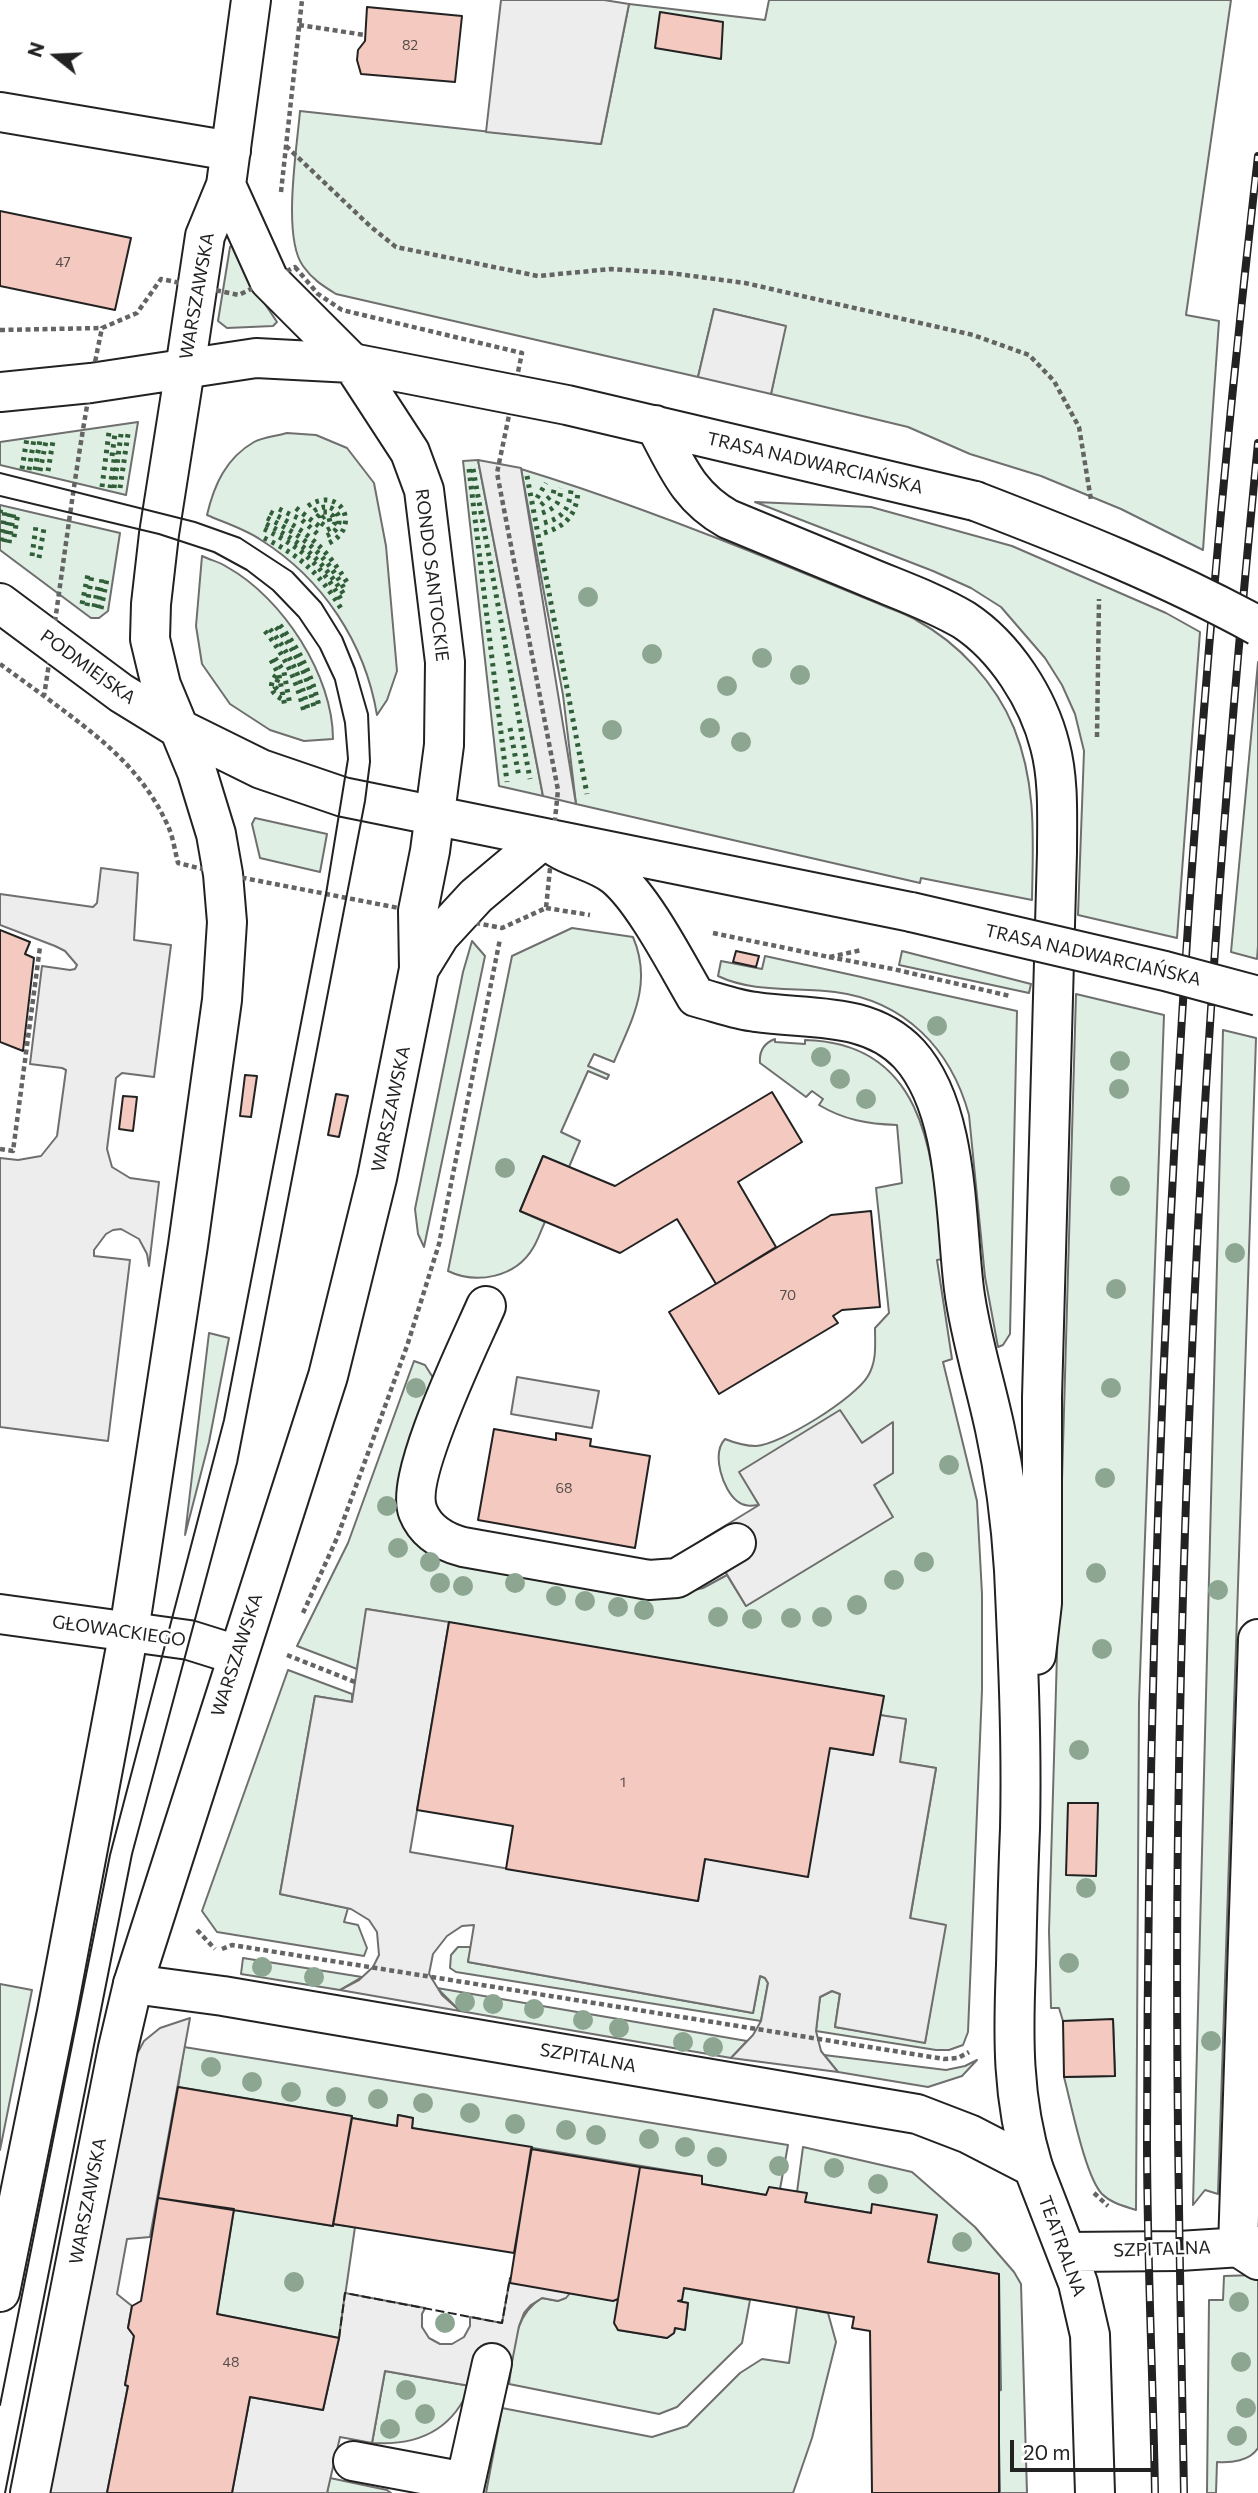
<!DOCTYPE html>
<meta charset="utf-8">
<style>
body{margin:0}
#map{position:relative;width:1258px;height:2493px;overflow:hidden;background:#fff;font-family:Commissioner,sans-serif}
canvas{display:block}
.north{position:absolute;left:21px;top:21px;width:70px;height:70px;-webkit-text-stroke:5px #fff;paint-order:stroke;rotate:288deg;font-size:19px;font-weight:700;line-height:28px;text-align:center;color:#222}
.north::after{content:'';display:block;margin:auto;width:24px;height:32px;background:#222;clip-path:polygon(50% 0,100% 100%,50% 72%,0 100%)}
.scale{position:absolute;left:1010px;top:2440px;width:147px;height:32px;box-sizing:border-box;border:4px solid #222;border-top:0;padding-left:9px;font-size:21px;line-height:24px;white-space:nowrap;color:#222;-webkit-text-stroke:5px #fff;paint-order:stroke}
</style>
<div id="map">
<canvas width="1258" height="2493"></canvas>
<div class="north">N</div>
<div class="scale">20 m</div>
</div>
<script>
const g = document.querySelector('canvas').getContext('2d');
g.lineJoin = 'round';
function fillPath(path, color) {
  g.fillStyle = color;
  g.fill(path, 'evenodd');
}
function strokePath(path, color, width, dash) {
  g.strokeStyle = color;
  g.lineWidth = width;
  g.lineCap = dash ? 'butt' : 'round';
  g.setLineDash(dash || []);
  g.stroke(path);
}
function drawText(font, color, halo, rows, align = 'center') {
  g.font = font + ' Commissioner,sans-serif';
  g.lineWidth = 5;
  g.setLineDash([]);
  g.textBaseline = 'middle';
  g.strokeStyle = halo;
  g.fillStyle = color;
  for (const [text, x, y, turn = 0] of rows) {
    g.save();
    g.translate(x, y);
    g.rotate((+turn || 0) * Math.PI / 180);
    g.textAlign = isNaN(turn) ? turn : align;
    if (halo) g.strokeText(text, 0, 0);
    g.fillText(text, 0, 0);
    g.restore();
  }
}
const green = new Path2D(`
 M 769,0 L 1231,0 L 1186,315 L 1219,321 L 1203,550 L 1121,509 L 1041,476 L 970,454 L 908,427 L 771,394 L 785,326 L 714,309 L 698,377 L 336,294 C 323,286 312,279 303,266 C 282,237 297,148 300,111 L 601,144 L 629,4 L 765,20 Z
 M 234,243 L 251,283 L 277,322 L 273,326 L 227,328 L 218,321 L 230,247 Z
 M 138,422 L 126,495 L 0,465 L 0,442 Z
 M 287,433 L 316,435 L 347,448 L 374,483 L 386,546 L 397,671 L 387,700 L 377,715 C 365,643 323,579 261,540 C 245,529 225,523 207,515 C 214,485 226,458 254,442 C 263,437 277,436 287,433 Z
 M 478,460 L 543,796 L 499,786 L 463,461 Z
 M 521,469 C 613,497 701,531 789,567 C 819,579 848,591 877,603 C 890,609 904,613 916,620 C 959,643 996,684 1014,728 C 1037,785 1033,840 1032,900 L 921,878 L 920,883 L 576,804 L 563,695 Z
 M 755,502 L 871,507 L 1012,546 L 1166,613 L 1200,632 L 1177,938 L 1078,915 L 1084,751 L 1075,714 L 1062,685 L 1045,658 L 1001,607 L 971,588 L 933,571 Z
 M 0,505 L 120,533 L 108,611 L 99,618 L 91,618 L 0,550 Z
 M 202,556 C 210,560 220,562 227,567 C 283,598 333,676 333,739 L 304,741 L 270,730 L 230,704 L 202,664 L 196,626 Z
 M 1258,662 L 1258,946 L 1257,959 L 1231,952 Z
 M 255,818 L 327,834 L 320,872 L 260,858 L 252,824 Z
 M 572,928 L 633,937 C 653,984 632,1019 614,1062 L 594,1054 L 588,1066 L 609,1075 L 607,1079 L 588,1071 L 561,1132 L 580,1141 L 569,1167 L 543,1156 L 520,1211 L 545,1222 C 541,1230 538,1240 533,1248 C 516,1277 477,1285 448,1271 L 512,956 Z
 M 472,941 L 485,956 L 424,1247 L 418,1234 L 415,1209 L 463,972 Z
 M 902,951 L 1031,984 L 1029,993 L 899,965 Z
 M 765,956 L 1017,1011 L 1010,1334 L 1003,1345 L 998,1347 L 985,1277 L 969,1115 C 951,1049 905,1001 835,992 C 796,987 753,993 718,976 L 721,961 L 762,969 Z
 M 1076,994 L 1164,1015 L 1139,1702 L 1136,2210 C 1124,2206 1111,2203 1102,2194 C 1085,2176 1071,2103 1064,2077 L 1115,2076 L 1113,2020 L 1063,2021 L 1059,2008 L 1051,2008 L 1049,1931 Z
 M 1223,1030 L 1256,1038 L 1218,2194 L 1205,2190 L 1193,2205 Z
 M 775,1039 L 775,1042 L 805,1044 L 805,1040 C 931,1043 933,1164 943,1259 L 937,1260 L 952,1359 L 943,1362 L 977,1501 L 982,1594 L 982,1690 L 968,2032 L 963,2045 L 949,2050 L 936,2050 L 816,2031 L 820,1997 L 832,1991 L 840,1994 L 835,2027 L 925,2042 L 945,1925 L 910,1919 L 936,1768 L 899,1762 L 906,1720 L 880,1715 L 883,1696 L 367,1609 L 357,1669 L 297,1646 L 348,1543 L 414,1361 L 425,1365 L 437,1384 L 413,1520 L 682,1593 L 703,1588 L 727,1575 L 746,1606 L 892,1517 L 874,1485 L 893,1473 L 892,1423 L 862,1443 L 840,1411 L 740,1472 L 759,1505 C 751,1506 744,1507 737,1501 C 723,1490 711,1454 725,1439 C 735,1443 745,1446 756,1446 C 782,1444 855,1398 868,1376 C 877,1361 875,1345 875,1328 L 889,1313 L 876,1188 L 902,1183 L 897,1125 C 868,1124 844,1120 819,1105 L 823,1099 L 812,1091 L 806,1097 L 760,1063 C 759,1051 764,1043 775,1039 Z
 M 209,1333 L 229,1338 L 209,1442 L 185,1535 Z
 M 288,1670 L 352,1694 L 352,1702 L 315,1696 L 280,1894 L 348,1908 L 344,1922 L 358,1925 L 367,1948 L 364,1956 L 217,1932 L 202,1911 Z
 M 458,1947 L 471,1947 L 468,1962 L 753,2013 L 760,1976 L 765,1978 L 768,1983 L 761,2021 L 456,1972 L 450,1968 L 451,1955 Z
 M 243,1958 L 362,1977 L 340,1990 L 241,1974 Z
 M 0,1984 L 32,1990 L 0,2150 Z
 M 437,1988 L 747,2041 L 731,2058 L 460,2011 Z
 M 184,2047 L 788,2145 L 780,2189 L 766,2195 L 702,2184 L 702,2176 L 412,2128 L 413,2118 L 398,2115 L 397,2126 L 352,2118 L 351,2116 L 178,2087 Z
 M 824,2055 L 946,2070 L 965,2066 L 977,2060 L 962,2076 L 928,2087 L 838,2072 Z
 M 803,2147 L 912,2172 L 975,2227 L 1014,2272 L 1021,2284 L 1027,2493 L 1000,2493 L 998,2391 L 1001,2390 L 999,2274 L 928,2262 L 937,2216 L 871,2213 L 805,2202 L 797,2192 Z
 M 234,2209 L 333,2226 L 333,2224 L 355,2227 L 339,2338 L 217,2314 Z
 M 1256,2275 L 1258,2277 L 1258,2448 C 1250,2461 1231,2463 1217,2462 L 1216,2493 L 1207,2493 L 1209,2300 L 1223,2300 L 1224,2276 Z
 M 574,2288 L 619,2296 L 618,2330 L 667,2338 L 674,2333 L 675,2328 L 685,2330 L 688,2303 L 678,2301 L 684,2288 L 750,2300 L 742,2343 L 677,2407 L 659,2414 L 509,2384 C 514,2352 512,2316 542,2298 L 558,2301 Z
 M 797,2307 L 828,2313 L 836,2342 L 812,2438 L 793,2493 L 486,2493 L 502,2408 L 652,2437 L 687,2426 L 740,2373 L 762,2359 L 789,2363 Z
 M 385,2371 L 470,2386 C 453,2430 417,2446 372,2443 Z
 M 330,2478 L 387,2490 L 391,2493 L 327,2493 Z`);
const parking = new Path2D(`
 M 501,0 L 604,0 L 629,4 L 601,144 L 486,132 Z
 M 714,309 L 786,326 L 771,394 L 698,377 Z
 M 478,460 L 521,468 L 576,804 L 543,796 Z
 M 101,868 L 138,873 L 134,940 L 171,945 L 154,1077 L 122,1073 L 116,1078 L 107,1149 L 112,1167 L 130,1178 L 159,1182 L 149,1266 L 147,1254 L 139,1239 L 121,1229 L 113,1230 L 106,1234 L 94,1250 L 94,1256 L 130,1260 L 108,1441 L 0,1427 L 0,1158 L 18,1160 L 41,1156 L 57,1136 L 66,1070 L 62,1068 L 30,1064 L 42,966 L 70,970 L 75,969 L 77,965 L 65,951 L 55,946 L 0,925 L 0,894 L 93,907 L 97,903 Z
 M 517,1377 L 599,1391 L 592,1428 L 511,1414 Z
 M 840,1410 L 862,1443 L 893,1422 L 893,1473 L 874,1485 L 893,1517 L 746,1606 L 705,1538 L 759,1505 L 739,1472 Z
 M 366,1609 L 449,1622 L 410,1852 L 698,1901 L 705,1859 L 830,1748 L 873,1755 L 880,1715 L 906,1719 L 900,1762 L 936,1768 L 910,1918 L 946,1925 L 925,2043 L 835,2027 L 840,1994 L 832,1991 L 820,1997 L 816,2031 L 821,2051 L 838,2072 L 731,2058 L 753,2035 L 761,2021 L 768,1983 L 765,1978 L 760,1976 L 753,2013 L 468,1962 L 474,1925 L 462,1926 L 447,1936 L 433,1954 L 429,1974 L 442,1995 L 460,2011 L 340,1990 L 359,1980 L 373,1967 L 379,1955 L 377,1932 L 369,1920 L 351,1909 L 280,1894 L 315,1696 L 352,1702 Z
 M 190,2018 L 150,2237 L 127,2239 L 117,2294 L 132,2306 L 128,2328 L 134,2336 L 125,2385 L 128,2386 L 107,2493 L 44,2493 L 132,2063 L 144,2041 L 160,2028 Z
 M 510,2278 L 574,2288 L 566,2298 L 558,2301 L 542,2298 L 531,2305 L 524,2313 L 519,2326 L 512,2362 L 476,2356 L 470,2386 L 385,2371 L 372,2443 L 340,2437 L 327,2493 L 232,2493 L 250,2397 L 323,2410 L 339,2338 L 345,2293 L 425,2308 L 422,2314 L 422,2327 L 429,2338 L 440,2344 L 452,2344 L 464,2337 L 470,2326 L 470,2317 L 502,2323 Z`);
const building = new Path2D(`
 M 367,7 L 462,16 L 455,82 L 361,74 L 357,60 L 358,50 L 365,41 Z
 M 660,12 L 723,22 L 721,59 L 655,48 Z
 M 0,211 L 131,238 L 115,310 L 0,286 Z
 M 0,930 L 30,942 L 25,954 L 34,958 L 23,1051 L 0,1042 Z
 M 736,951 L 759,956 L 756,967 L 733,962 Z
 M 245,1075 L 257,1076 L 251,1117 L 240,1116 Z
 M 772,1092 L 802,1142 L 738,1182 L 776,1247 L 716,1284 L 677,1219 L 620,1253 L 520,1211 L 543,1156 L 615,1186 Z
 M 336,1094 L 348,1096 L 339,1137 L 328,1135 Z
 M 123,1096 L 137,1097 L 133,1131 L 119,1129 Z
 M 871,1211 L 880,1307 L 842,1310 L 833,1316 L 838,1323 L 719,1394 L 669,1312 L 831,1215 Z
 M 494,1429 L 556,1440 L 556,1433 L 591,1439 L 590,1446 L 650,1456 L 635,1548 L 478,1520 Z
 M 449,1622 L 884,1696 L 873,1755 L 830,1748 L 808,1877 L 705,1859 L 698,1901 L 506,1869 L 513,1826 L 417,1810 Z
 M 1068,1803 L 1098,1803 L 1096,1876 L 1066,1875 Z
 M 1113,2019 L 1115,2076 L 1064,2077 L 1063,2021 Z
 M 178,2087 L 352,2116 L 333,2226 L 158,2198 Z
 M 398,2115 L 413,2118 L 412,2128 L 532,2147 L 514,2253 L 333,2224 L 352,2118 L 397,2126 Z
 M 531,2149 L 640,2167 L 618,2299 L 613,2301 L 510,2283 Z
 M 640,2167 L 702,2176 L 702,2184 L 766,2195 L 769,2187 L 807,2193 L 805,2202 L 871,2213 L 872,2204 L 937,2215 L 928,2262 L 999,2274 L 999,2493 L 872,2493 L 870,2331 L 852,2328 L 854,2317 L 684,2288 L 682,2300 L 678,2301 L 688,2303 L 685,2330 L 675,2328 L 674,2333 L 667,2338 L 618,2330 L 614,2323 Z
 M 158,2198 L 234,2209 L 217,2314 L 339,2338 L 323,2410 L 250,2397 L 232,2493 L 107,2493 L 128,2386 L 125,2385 L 134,2336 L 128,2328 L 132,2306 L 141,2301 Z`);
const path = new Path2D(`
 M 299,25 L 365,35
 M 286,146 L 371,227 L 396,247 L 538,276 L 611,269 L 670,273 L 745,283 L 973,335 L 1029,355 L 1054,381 L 1079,427 L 1091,500
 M 281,192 L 302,0
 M 295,267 L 318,294 L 342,310 L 522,353 L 497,473 L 558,790 L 546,908 L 502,928 L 223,874 L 178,863 C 175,851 173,837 168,826 C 141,766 95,734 44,696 C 63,574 76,450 102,328 L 137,313 L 161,279 L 239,295 Z
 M 0,330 L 102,328
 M 0,664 L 44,696
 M 1097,737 L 1099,599
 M 546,908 L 590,915
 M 713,933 L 829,957 L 862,950
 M 829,957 L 893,969 L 1010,996
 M 0,1149 L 13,1151 L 40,947
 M 303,1613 L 337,1538 L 407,1346 L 439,1244 L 500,939
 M 287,1655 L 355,1682
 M 197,1930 L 215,1949
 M 222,1949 L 232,1945 L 944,2059 L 958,2058 L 969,2052
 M 1094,2193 L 1108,2206`);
const minor = new Path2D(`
 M 0,112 L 231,151
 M 226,185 L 269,280 L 352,363
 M 185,369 L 205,236 L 226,185 L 251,0
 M 486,1306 C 469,1345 404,1477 418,1512 C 426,1532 444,1542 463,1547 L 649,1580 L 677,1578 L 736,1543
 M 0,1614 L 189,1640 L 237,1655
 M 1258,1639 L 1238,2247 L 1258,2260
 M 133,1984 L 223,1996 L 917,2114 L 969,2134 L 1033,2167 L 1078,2283 L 1090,2335 L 1095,2493
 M 1066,2252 L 1179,2251 L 1258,2246
 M 353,2461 L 465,2482
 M 463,2493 L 492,2363`);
const major = new Path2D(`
 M 0,392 L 91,383 L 256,358 L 352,363 L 567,405 L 975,501
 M 655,425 C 677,465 687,496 728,519 C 773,538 817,556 861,574 C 896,589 932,601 964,620 C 1005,647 1038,698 1050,746 C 1059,780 1057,817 1057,852 L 1042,1397 L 1042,1603 L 1036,1655
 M 0,603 L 121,693 L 178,728 L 261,769 L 343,797 L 911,912
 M 419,969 L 440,935 L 476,896 L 545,838 C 563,857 595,860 615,876 C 644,900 676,963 696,997 C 716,1002 736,1010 756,1012 C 809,1020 869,1011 909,1054 C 959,1109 955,1217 964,1289 C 970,1336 985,1382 995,1429 C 1005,1475 1011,1523 1014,1570 C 1018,1656 1022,1743 1020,1829 C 1018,1874 1017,1920 1016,1965 C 1013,2036 1012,2098 1033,2167
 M 0,2292 L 57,2012 L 129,1631 L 188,1245 L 222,1000 L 227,922 L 223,874 L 216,834 L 197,772 L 161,685 L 150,639 L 151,604 L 159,534 L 185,369
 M 30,2493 L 118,2048 L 133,1984 L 328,1376 L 377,1178 L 419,969 L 418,911 L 430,851 L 444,745 L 445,662 L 424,490 L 410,452 L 352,363`);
const tram = new Path2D(`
 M 0,473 L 195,522 L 240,538 L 292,572 L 321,603 L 342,637 L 355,669 L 368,714 L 370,762 L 365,801 L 237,1463 L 132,1854 L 5,2493
 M 0,496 L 159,534 L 214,552 L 247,570 L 273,590 L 299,617 L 320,648 L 335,680 L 345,723 L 348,759 L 326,894 L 224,1420 L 110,1855 L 0,2405`);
const rail = new Path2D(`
 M 1155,2493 C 1153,2375 1147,2258 1147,2140 C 1148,1477 1182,815 1258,156
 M 1184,2493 C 1180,2273 1175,2053 1178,1833 C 1184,1369 1212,905 1258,443`);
const majorBridge = new Path2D(`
 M 975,501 C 1071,538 1167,576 1258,626
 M 911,912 L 1165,971 L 1258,996`);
const hedge = new Path2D(`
 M 112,456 L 115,433
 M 22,469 L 27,438
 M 469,469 L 507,782
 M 473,469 L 530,779
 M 29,470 L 34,439
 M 35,470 L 40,440
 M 40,471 L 46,441
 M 48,471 L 53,441
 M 527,476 L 587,794
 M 102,487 L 109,432
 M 110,488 L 115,453
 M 114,488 L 121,434
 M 120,488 L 128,434
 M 537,498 L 546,483
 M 541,505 L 553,494 L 555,486
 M 308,506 C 341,484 363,528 327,544
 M 296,508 L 320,527
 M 279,509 L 302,520 L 321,537
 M 314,511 C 335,496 352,526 326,536
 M 270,512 C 307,531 327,549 348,584
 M 0,513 L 1,508
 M 542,513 C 556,508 560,503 561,488
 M 317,517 L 322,512 L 328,512 L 333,516 L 335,523 L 331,528 L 325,531
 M 267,518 C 304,536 325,554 345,590
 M 544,523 C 563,518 569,509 571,490
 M 266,524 C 304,543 322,561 345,596
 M 324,525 L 321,523 L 322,518 L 325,516 L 329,518 L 330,522
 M 264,529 C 301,547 321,565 342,601
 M 544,533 C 566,526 576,515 578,492
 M 14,537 L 18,513
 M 264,538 C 301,556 320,574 342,610
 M 1,541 L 5,510
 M 4,542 L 10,512
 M 9,543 L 14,512
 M 32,556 L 36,526
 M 39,558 L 44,528
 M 82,604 L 88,574
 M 87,606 L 92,575
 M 94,607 L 98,586
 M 98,608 L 102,578
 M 101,609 L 107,579
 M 280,625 C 300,650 312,675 319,706
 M 276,627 C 296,652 308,677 314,708
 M 270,629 C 290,654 302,679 308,710
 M 265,631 C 285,656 297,681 304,712
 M 275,658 L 284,672 L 290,705
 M 271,660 L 279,675 L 285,707
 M 276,675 C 268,685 271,694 282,699
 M 278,679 L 275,687 L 281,693
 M 510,728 L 519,777`);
const fence = new Path2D(`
 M 339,2338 L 345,2293 L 502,2323 L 510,2278`);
const trees = [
 [588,597],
 [652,654],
 [762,658],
 [800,675],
 [727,686],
 [710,728],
 [612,730],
 [741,742],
 [937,1026],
 [821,1057],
 [1120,1061],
 [840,1079],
 [1119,1089],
 [866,1099],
 [505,1168],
 [1120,1186],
 [1235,1253],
 [1116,1289],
 [416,1388],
 [1111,1388],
 [949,1465],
 [1105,1478],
 [387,1506],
 [398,1548],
 [430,1562],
 [924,1562],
 [1096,1573],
 [894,1580],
 [440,1583],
 [515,1583],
 [463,1586],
 [1218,1590],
 [556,1596],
 [585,1601],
 [857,1605],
 [618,1607],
 [644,1610],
 [718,1617],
 [822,1617],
 [791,1618],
 [752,1619],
 [1102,1649],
 [1079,1750],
 [1086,1888],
 [1069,1963],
 [262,1967],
 [314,1977],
 [465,2002],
 [493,2004],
 [534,2009],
 [583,2020],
 [619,2028],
 [1211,2041],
 [683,2042],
 [713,2047],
 [211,2067],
 [252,2082],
 [291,2092],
 [336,2097],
 [378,2099],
 [423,2103],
 [470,2113],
 [515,2124],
 [566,2130],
 [596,2135],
 [649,2139],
 [685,2147],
 [717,2157],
 [779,2166],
 [834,2168],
 [878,2184],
 [962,2242],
 [294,2282],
 [1239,2302],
 [445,2323],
 [1241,2362],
 [406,2390],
 [1246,2408],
 [425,2414],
 [390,2429],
 [1237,2436]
];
const numberNames = [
 ["82",410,45],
 ["47",63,262],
 ["70",788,1295],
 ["68",564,1488],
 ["1",623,1782],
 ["48",231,2362]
];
const streetNames = [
 ["WARSZAWSKA",197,296,-80],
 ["TRASA NADWARCIAŃSKA",815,463,13],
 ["RONDO SANTOCKIE",432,575,83],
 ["PODMIEJSKA",88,667,36],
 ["TRASA NADWARCIAŃSKA",1093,955,13],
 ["WARSZAWSKA",391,1109,-78],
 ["GŁOWACKIEGO",119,1631,8],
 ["WARSZAWSKA",237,1655,-72],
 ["SZPITALNA",588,2058,10],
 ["WARSZAWSKA",88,2201,-79],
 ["TEATRALNA",1062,2246,70],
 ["SZPITALNA",1162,2249,-2]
];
fillPath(green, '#e0efe3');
strokePath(green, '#6f6f6f', 2);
fillPath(parking, '#ededed');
strokePath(parking, '#6f6f6f', 2);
fillPath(building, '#f3c9c0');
strokePath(building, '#222', 2);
strokePath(minor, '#222', 42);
strokePath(major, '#222', 42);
strokePath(path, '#646464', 4.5, [5, 3.5]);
strokePath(minor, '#fff', 38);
strokePath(major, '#fff', 38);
strokePath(tram, '#222', 2);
strokePath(rail, '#222', 8);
strokePath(rail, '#fff', 5, [16]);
strokePath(majorBridge, '#222', 42, []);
strokePath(majorBridge, '#fff', 38);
strokePath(hedge, '#2f5e38', 5, [3.5, 5]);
strokePath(fence, '#222', 2, [9, 3.5]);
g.fillStyle = '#8da692';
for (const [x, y] of trees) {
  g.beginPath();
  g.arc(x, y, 10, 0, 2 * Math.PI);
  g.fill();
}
drawText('14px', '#564c4a', null, numberNames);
drawText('18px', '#222', '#fff', streetNames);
</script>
